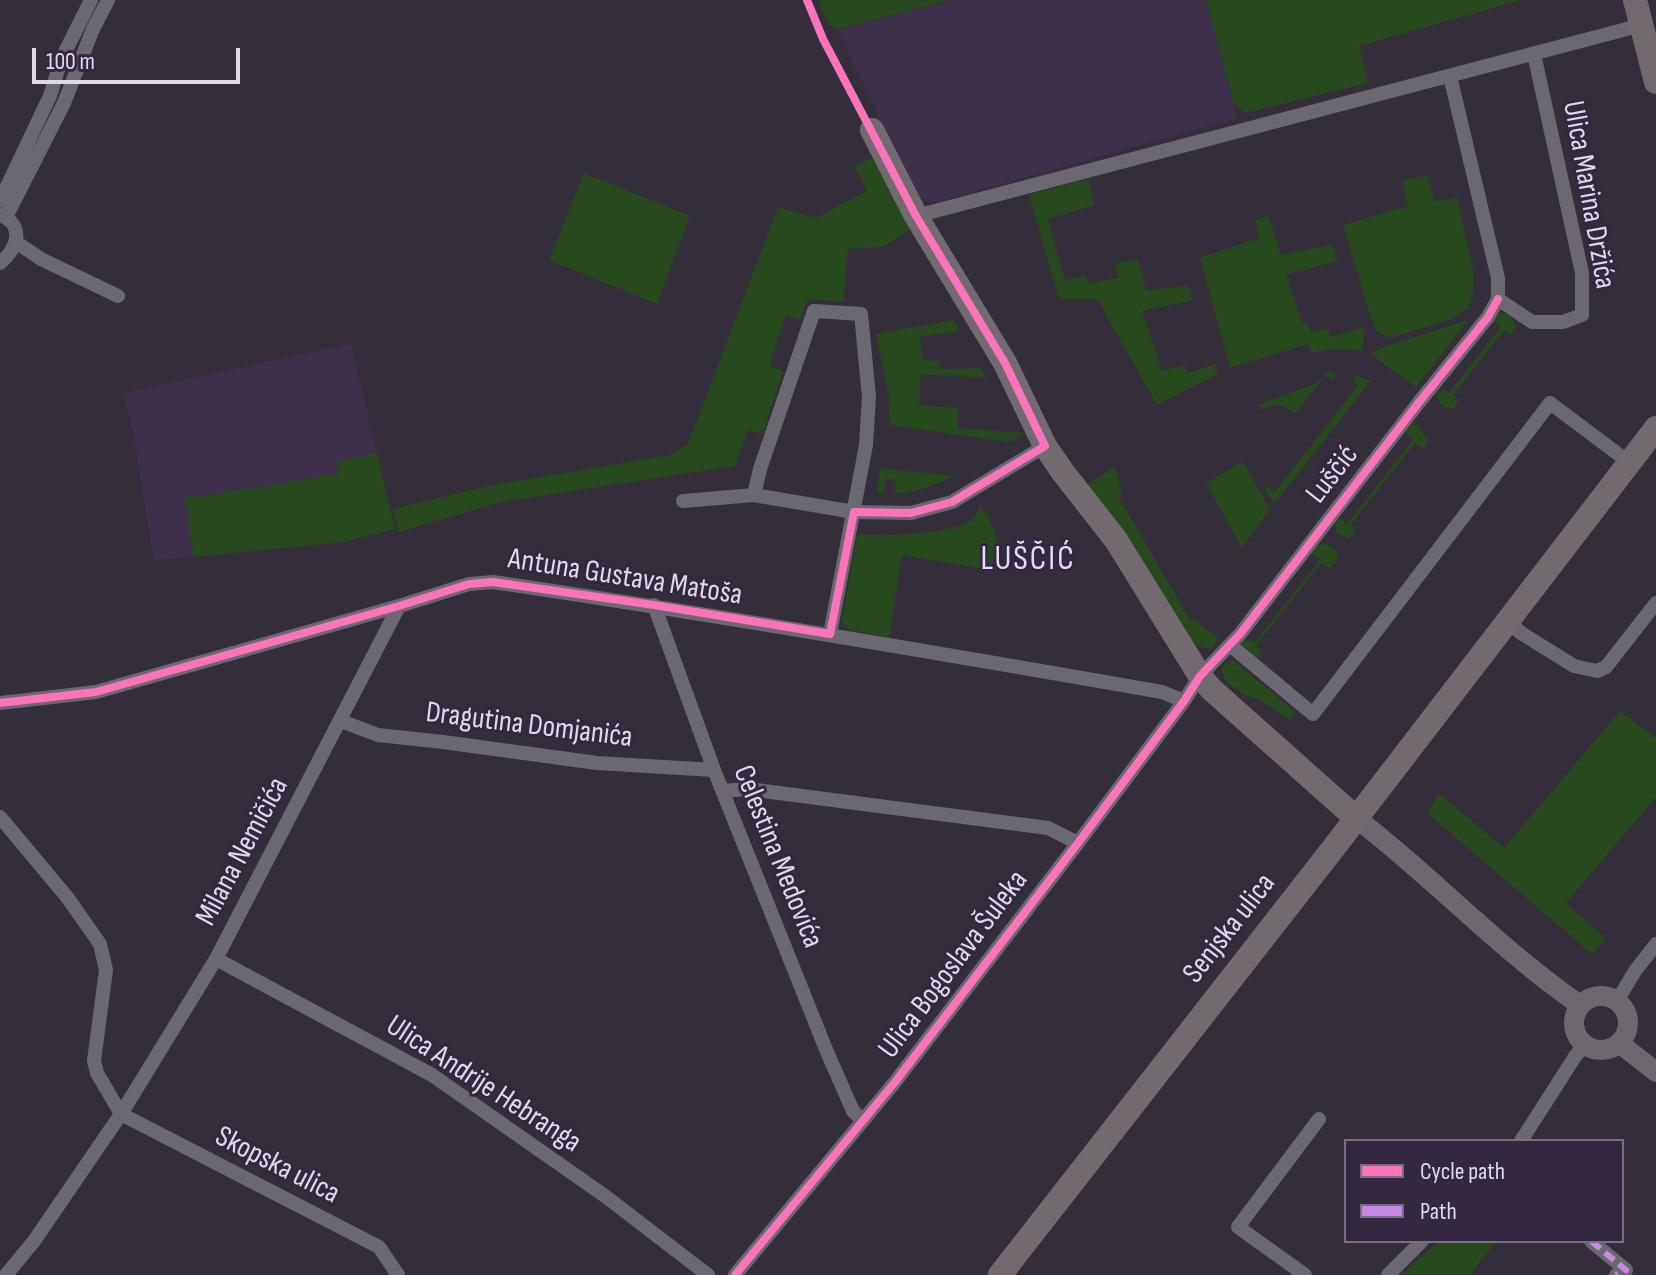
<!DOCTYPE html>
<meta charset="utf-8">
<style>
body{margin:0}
#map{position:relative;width:1656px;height:1275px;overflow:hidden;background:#342e3a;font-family:"Sofia Sans Condensed",sans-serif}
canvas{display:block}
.legend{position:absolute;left:1344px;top:1139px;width:280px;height:104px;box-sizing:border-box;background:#332840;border:2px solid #786f83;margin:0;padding:10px 14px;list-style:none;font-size:24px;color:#e0d9e8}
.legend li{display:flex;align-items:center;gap:16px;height:40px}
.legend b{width:40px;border:2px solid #786f83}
.scale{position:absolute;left:32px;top:48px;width:208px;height:36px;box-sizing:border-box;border:4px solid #e0d9e8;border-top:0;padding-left:10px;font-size:24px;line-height:28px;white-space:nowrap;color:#e0d9e8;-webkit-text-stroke:6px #332840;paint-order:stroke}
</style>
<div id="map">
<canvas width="1656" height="1275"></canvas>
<ul class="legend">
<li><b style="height:10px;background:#fb73b8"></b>Cycle path</li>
<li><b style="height:10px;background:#c787e3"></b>Path</li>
</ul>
<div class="scale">100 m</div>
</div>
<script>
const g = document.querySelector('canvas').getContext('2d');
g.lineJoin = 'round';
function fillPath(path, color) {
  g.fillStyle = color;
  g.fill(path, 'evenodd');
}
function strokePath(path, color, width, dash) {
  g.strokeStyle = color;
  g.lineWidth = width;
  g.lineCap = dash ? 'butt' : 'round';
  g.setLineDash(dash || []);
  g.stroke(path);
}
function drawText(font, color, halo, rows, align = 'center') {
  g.font = font + ' "Sofia Sans Condensed",sans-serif';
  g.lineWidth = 6;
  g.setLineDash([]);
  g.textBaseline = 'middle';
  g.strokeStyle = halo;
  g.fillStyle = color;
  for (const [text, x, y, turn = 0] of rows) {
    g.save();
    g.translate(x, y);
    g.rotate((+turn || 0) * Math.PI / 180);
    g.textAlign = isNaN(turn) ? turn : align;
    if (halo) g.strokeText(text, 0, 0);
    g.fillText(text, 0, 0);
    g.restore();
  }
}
const built = new Path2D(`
 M 953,0 L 1206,0 L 1237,118 L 937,202 L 926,201 L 912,190 L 838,29 Z
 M 351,344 L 395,529 L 344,542 L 154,560 L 133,432 L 123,393 Z`);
const green = new Path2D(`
 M 819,0 L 951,0 L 838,29 C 826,26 823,11 819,0 Z
 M 1206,0 L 1521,0 L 1359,46 L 1368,83 L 1245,113 L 1234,104 Z
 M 877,156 L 915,226 L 883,247 L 848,249 L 843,302 L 808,299 L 800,320 L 786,315 L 769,366 L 783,371 L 763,434 L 748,430 L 735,466 L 501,502 L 399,532 L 393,509 L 493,485 L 670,455 L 687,444 L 695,426 L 778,207 L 816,218 L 867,191 L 854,166 Z
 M 584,173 L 690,216 L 657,304 L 549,260 Z
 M 1427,175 L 1435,201 L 1457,198 L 1474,274 L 1473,292 L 1468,308 L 1452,319 L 1391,338 L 1377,332 L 1370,315 L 1343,225 L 1408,206 L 1402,181 Z
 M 1089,179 L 1094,205 L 1048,219 L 1065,280 L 1085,276 L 1089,284 L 1118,277 L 1115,264 L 1138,259 L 1146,291 L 1188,285 L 1193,300 L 1142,311 L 1162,371 L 1184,365 L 1188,373 L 1215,364 L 1219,373 L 1157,405 L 1097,299 L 1059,299 L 1029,195 Z
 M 1269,217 L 1281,255 L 1332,245 L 1338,261 L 1286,275 L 1303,324 L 1308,323 L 1311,333 L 1327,328 L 1331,337 L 1365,327 L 1362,351 C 1344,348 1329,348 1311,353 L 1307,344 L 1230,368 L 1200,258 L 1260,238 L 1255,220 Z
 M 1500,313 C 1510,315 1513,316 1516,326 L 1511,335 L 1504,330 L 1453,395 L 1459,400 L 1454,408 C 1444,409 1440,405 1436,395 L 1442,389 L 1449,393 L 1501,327 L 1493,320 Z
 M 954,320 L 959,331 L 919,337 L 923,360 L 939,361 L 940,369 L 980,368 L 986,378 L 921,374 L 919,405 L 958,408 L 958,428 L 1025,433 L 1008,442 L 890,425 L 889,397 L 876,334 Z
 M 1468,320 L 1416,387 L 1370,354 L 1383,347 Z
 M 1329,371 L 1336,374 L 1333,380 L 1325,376 L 1296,413 C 1282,405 1278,402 1263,410 L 1258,405 L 1315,384 Z
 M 1355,375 L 1371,381 L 1274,504 L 1265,489 L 1267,486 L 1275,492 L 1358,385 L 1354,381 Z
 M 1415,422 L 1428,441 L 1424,449 L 1415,443 L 1350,526 L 1356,531 L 1350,538 L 1343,537 L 1336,531 L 1335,523 L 1339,518 L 1347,524 L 1413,440 L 1405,432 Z
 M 376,452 L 395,529 L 344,542 L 194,557 L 185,499 L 339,474 L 337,463 Z
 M 1243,462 L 1270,509 L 1242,548 L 1206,483 Z
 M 1115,467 L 1122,495 L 1119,498 L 1191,621 L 1195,620 L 1210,632 L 1218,637 L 1212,649 L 1195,646 L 1085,486 Z
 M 880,468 L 954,476 C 934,485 917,493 895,493 L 896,480 L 885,479 L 884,493 L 877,493 Z
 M 980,505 C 997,532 1001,539 997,571 L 902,555 L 889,638 L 844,628 L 842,620 L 857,535 C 883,535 957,536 975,517 C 977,513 978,509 980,505 Z
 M 1327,544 L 1337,552 L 1337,561 L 1330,568 L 1321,563 L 1256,646 L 1262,651 L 1257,658 L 1242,649 L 1241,643 L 1245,638 L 1254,643 L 1320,560 L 1311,552 L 1317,545 Z
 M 1232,660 L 1296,712 L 1290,720 L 1260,700 L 1244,695 L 1227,682 L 1221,671 L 1224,664 Z
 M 1620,711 L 1656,738 L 1656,797 L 1566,903 L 1606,939 L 1592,954 L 1428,814 L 1439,793 L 1504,848 Z
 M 1439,1241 L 1497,1241 L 1469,1275 L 1401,1275 Z`);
const street = new Path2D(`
 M 1450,76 L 1498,278 L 1498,299 L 1532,322 L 1563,322 L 1582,315 L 1582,273 L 1534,54
 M 0,201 L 50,96 L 61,60 L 91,0
 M 0,215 C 26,225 17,249 0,263
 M 916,216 L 1642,25
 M 6,217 L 64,103 L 93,29 L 108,0
 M 16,242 L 41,259 L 118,296
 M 754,495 L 760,469 L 814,311 L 861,314 L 869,397 L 866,445 L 830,634
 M 683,501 L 754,495 L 854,512 L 911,513 L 952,502 L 1045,446
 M 654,605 L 714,770 L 827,1052 L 853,1111 L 863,1121
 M 1507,620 L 1521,633 L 1574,666 L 1597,671 L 1606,667 L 1656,603
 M 1230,645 L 1313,714 L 1550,403 L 1630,463
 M 0,703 L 96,692 L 399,606 L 469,584 L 493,582 C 717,615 939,653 1162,692 L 1184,701
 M 341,721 L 378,735 L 443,742 L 597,763 L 714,770
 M 723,791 L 748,789 L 1048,828 L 1078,843
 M 0,817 L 67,897 L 100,944 L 106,970 L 94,1061 L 97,1073 L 121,1114 L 379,1247 L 398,1275
 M 216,959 L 432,1075 L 605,1196 L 708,1275
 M 1617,1001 L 1635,971 L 1656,944
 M 1521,1141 L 1576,1055 L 1585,1045
 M 1591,1241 L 1626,1270 L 1616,1275
 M 6,1275 L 34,1241 L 121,1114 L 216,959 L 399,606
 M 735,1275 L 895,1082 L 1078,843 L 1184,701 L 1200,676 L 1240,634 L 1420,401 L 1488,317 L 1498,299
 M 1305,1275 L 1238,1227 L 1319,1119
 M 1388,1275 L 1422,1241`);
const secondary = new Path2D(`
 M 1356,818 C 1433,877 1500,950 1580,1005
 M1574 1023a27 27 0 1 1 54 0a27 27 0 1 1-54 0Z
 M 1619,1043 L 1656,1072`);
const primary = new Path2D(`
 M 1635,0 L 1656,82
 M 872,130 L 916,216 L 1005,363 L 1045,446 L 1062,471 L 1116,540 L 1200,676 L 1211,689 L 1356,818
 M 1000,1275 L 1335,846 L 1656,428`);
const quiet = new Path2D(`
 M 1591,1241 L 1626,1270 L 1616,1275`);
const cycleway = new Path2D(`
 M 0,703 L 96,692 L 399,606 L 469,584 L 493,582 L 654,605 L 830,634 L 854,512 L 911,513 L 952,502 L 1045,446 L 1005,363 L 916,216 L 823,39 L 807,0
 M 735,1275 L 895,1082 L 1078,843 L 1184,701 L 1200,676 L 1240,634 L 1420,401 L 1488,317 L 1498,299`);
const streetNames = [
 ["Ulica Marina Držića",1588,195,80],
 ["Luščić",1333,475,-52],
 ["Antuna Gustava Matoša",625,578,9],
 ["Dragutina Domjanića",529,726,7],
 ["Milana Nemičića",243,852,-62],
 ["Celestina Medovića",777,857,68],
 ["Senjska ulica",1230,929,-52],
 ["Ulica Bogoslava Šuleka",954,965,-53],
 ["Ulica Andrije Hebranga",483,1085,33],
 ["Skopska ulica",277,1166,27]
];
const quarterNames = [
 ["LUŠČIĆ",1028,560]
];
fillPath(built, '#3e304b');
fillPath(green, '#28491e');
strokePath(street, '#6c6871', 14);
strokePath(secondary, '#6e676f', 20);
strokePath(primary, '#726a6f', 24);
strokePath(quiet, '#c787e3', 6, [12, 6]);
strokePath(cycleway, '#fb73b8', 8);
drawText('30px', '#e0d9e8', '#332840', streetNames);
g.letterSpacing = '2px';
drawText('34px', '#e7daf8', '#332840', quarterNames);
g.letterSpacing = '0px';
</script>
